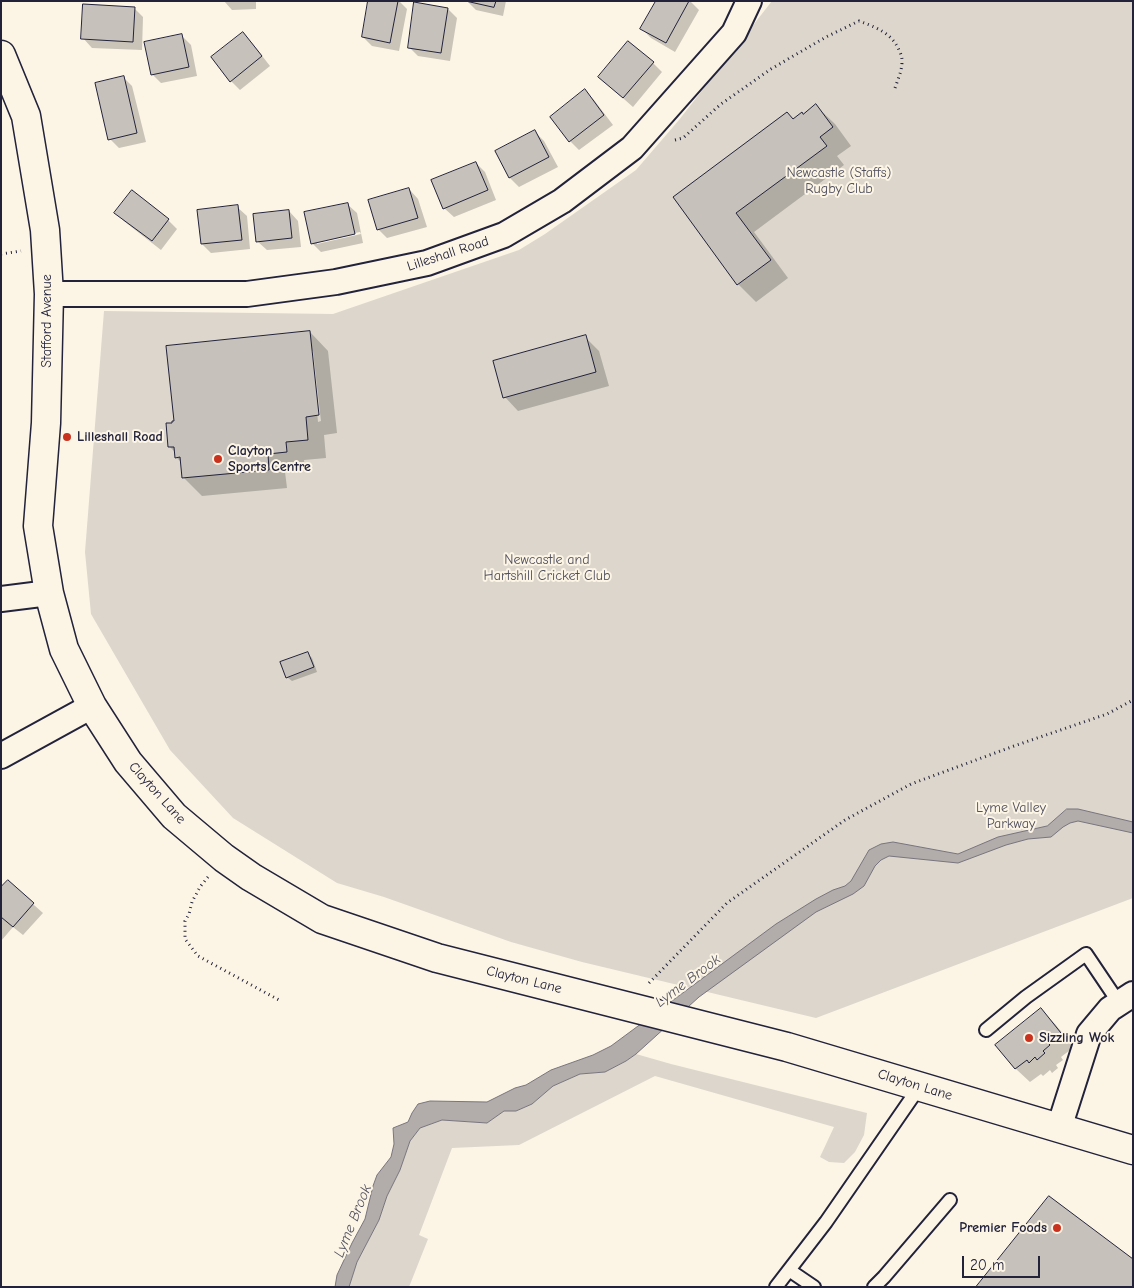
<!DOCTYPE html>
<style>
body{margin:0}
#map{position:relative;width:1134px;height:1288px;overflow:hidden;background:#fcf5e5;font-family:"Comic Neue",sans-serif}
canvas{display:block}
.frame{position:absolute;inset:0;border:2px solid #22223b;pointer-events:none}
.scale{position:absolute;left:962px;top:1256px;width:78px;height:22px;box-sizing:border-box;border:2px solid #22223b;border-top:0;padding-left:6px;font-size:15px;line-height:18px;white-space:nowrap;color:#22223b;-webkit-text-stroke:4px #fcf5e5;paint-order:stroke}
</style>
<div id="map">
<canvas width="1134" height="1288"></canvas>
<div class="frame"></div>
<div class="scale">20 m</div>
</div>
<script>
const g = document.querySelector('canvas').getContext('2d');
g.lineJoin = 'round';
function fillPath(path, color) {
  g.fillStyle = color;
  g.fill(path, 'evenodd');
}
function strokePath(path, color, width, dash) {
  g.strokeStyle = color;
  g.lineWidth = width;
  g.lineCap = dash ? 'butt' : 'round';
  g.setLineDash(dash || []);
  g.stroke(path);
}
function drawText(font, color, halo, rows, align = 'center') {
  g.font = font + ' "Comic Neue",sans-serif';
  g.lineWidth = 4;
  g.setLineDash([]);
  g.textBaseline = 'middle';
  g.strokeStyle = halo;
  g.fillStyle = color;
  for (const [text, x, y, turn = 0] of rows) {
    g.save();
    g.translate(x, y);
    g.rotate((+turn || 0) * Math.PI / 180);
    g.textAlign = isNaN(turn) ? turn : align;
    if (halo) g.strokeText(text, 0, 0);
    g.fillText(text, 0, 0);
    g.restore();
  }
}
const green = new Path2D(`
 M 772,1 L 1133,1 L 1133,898 L 816,1018 L 582,962 L 511,942 L 384,897 L 337,883 L 233,818 L 170,750 L 91,614 L 85,552 L 104,311 L 333,314 L 519,250 L 545,234 L 636,170 L 679,120 Z
 M 636,1054 L 671,1064 L 867,1113 L 864,1135 L 855,1152 L 844,1163 L 829,1162 L 820,1157 L 834,1127 L 655,1076 L 519,1145 L 452,1148 L 419,1235 L 428,1239 L 409,1287 L 349,1287 L 357,1262 L 379,1220 L 387,1196 L 400,1170 L 410,1141 L 420,1128 L 442,1120 L 487,1123 L 504,1111 L 516,1111 L 532,1104 L 553,1086 L 580,1074 L 605,1072 L 626,1061 Z`);
const water = new Path2D(`
 M 1067,809 L 1078,809 L 1133,822 L 1133,833 L 1078,821 L 1070,823 L 1063,827 L 1051,837 L 1028,839 L 1006,845 L 958,863 L 889,856 L 881,860 L 875,866 L 864,886 L 853,894 L 816,912 L 699,997 L 636,1054 L 626,1061 L 605,1072 L 580,1074 L 553,1086 L 532,1104 L 516,1111 L 504,1111 L 487,1123 L 442,1120 L 420,1128 L 410,1141 L 400,1170 L 387,1196 L 379,1220 L 357,1262 L 349,1287 L 335,1287 L 337,1275 L 352,1243 L 365,1219 L 373,1186 L 377,1175 L 391,1157 L 394,1144 L 393,1128 L 408,1122 L 412,1113 L 418,1104 L 430,1101 L 487,1102 L 515,1088 L 526,1085 L 551,1070 L 593,1055 L 611,1046 L 776,924 L 816,899 L 833,890 L 845,886 L 851,881 L 869,850 L 881,844 L 893,842 L 958,854 L 998,837 L 1047,826 Z`);
const shadow = new Path2D(`
 M 224,1 L 256,1 L 256,9 L 232,10 Z
 M 370,1 L 399,1 L 407,9 L 399,51 L 372,46 L 363,37 Z
 M 467,1 L 506,1 L 503,16 L 476,10 Z
 M 657,1 L 690,1 L 699,10 L 675,52 L 651,38 L 642,29 Z
 M 134,8 L 143,17 L 142,50 L 92,48 L 83,38 Z
 M 448,9 L 457,18 L 450,61 L 418,56 L 409,47 Z
 M 243,34 L 252,43 L 270,66 L 240,90 L 231,81 Z
 M 182,36 L 191,45 L 197,76 L 161,83 L 152,74 Z
 M 653,63 L 662,72 L 633,107 L 599,77 Z
 M 123,77 L 132,86 L 146,142 L 119,148 L 110,139 Z
 M 585,91 L 594,100 L 613,125 L 579,150 L 570,141 L 552,117 Z
 M 816,106 L 835,124 L 851,146 L 837,156 L 844,165 L 754,232 L 788,278 L 756,302 L 738,284 L 675,197 L 793,120 L 803,116 Z
 M 535,132 L 544,141 L 558,167 L 519,187 L 510,178 L 496,152 Z
 M 476,163 L 485,172 L 496,200 L 454,217 L 444,208 Z
 M 409,189 L 418,199 L 427,227 L 387,238 L 378,229 Z
 M 347,204 L 357,213 L 363,243 L 321,252 L 312,243 ZM 360,232 L 361,234 L 317,244 L 317,241 Z
 M 237,207 L 247,216 L 250,249 L 211,253 L 202,244 Z
 M 289,211 L 298,221 L 301,247 L 267,250 L 257,241 Z
 M 116,213 L 168,220 L 177,229 L 161,250 L 125,222 Z
 M 310,332 L 328,351 L 337,433 L 324,435 L 326,458 L 304,460 L 305,470 L 285,472 L 287,488 L 202,496 L 184,478 L 182,463 L 176,457 L 176,453 L 170,447 L 173,424 ZM 311,351 L 313,351 L 321,421 L 318,422 Z
 M 585,337 L 599,351 L 609,386 L 518,411 L 505,397 Z
 M 307,653 L 312,658 L 317,672 L 292,681 L 287,677 Z
 M 8,882 L 43,913 L 23,935 L 13,927 L 1,941 L 1,889 Z
 M 1041,1010 L 1055,1024 L 1074,1047 L 1061,1057 L 1063,1060 L 1056,1065 L 1058,1068 L 1052,1073 L 1050,1070 L 1043,1076 L 1041,1074 L 1030,1082 L 1016,1069 L 997,1045 Z`);
const building = new Path2D(`
 M 368,1 L 398,1 L 390,43 L 362,37 Z
 M 466,1 L 496,1 L 494,7 Z
 M 656,1 L 689,1 L 666,43 L 640,29 Z
 M 414,2 L 448,8 L 441,53 L 408,48 Z
 M 83,4 L 135,7 L 133,42 L 81,39 Z
 M 243,32 L 262,56 L 230,82 L 211,57 Z
 M 182,34 L 189,67 L 151,75 L 144,42 Z
 M 628,41 L 654,62 L 623,98 L 598,77 Z
 M 124,76 L 137,133 L 108,140 L 95,83 Z
 M 585,89 L 604,115 L 569,142 L 550,117 Z
 M 816,104 L 833,127 L 820,137 L 827,146 L 736,213 L 771,260 L 737,285 L 673,197 L 787,112 L 793,119 L 802,112 L 803,114 Z
 M 535,130 L 549,157 L 509,178 L 495,151 Z
 M 476,162 L 488,190 L 443,209 L 431,180 Z
 M 409,188 L 418,218 L 377,230 L 368,200 Z
 M 132,190 L 169,219 L 152,241 L 114,213 Z
 M 348,203 L 355,234 L 311,244 L 304,212 Z
 M 238,205 L 242,240 L 201,244 L 197,210 Z
 M 289,210 L 292,238 L 256,242 L 253,214 Z
 M 310,331 L 319,415 L 306,417 L 308,440 L 286,442 L 287,452 L 268,454 L 269,470 L 182,478 L 180,457 L 175,458 L 174,447 L 168,447 L 166,423 L 172,423 L 172,421 L 174,421 L 166,346 Z
 M 586,335 L 596,372 L 503,398 L 493,361 Z
 M 308,652 L 314,667 L 286,678 L 280,662 Z
 M 8,880 L 34,903 L 13,927 L 1,917 L 1,887 Z
 M 1041,1008 L 1061,1033 L 1048,1043 L 1050,1045 L 1043,1051 L 1045,1053 L 1037,1060 L 1035,1057 L 1029,1063 L 1027,1060 L 1015,1069 L 995,1045 Z
 M 1049,1196 L 1133,1259 L 1133,1287 L 976,1287 Z`);
const path = new Path2D(`
 M 675,140 L 683,138 L 721,104 L 771,69 L 826,37 L 859,21 C 875,27 892,33 899,50 C 901,54 902,57 902,61 C 902,71 898,79 895,88
 M 1,254 L 21,251
 M 208,877 L 200,887 L 192,902 L 189,914 L 185,921 L 185,939 L 198,956 L 279,1000
 M 649,983 L 727,903 L 845,820 L 911,784 L 1014,746 L 1107,714 L 1133,700`);
const lane = new Path2D(`
 M 986,1030 L 1026,997 L 1086,954 L 1119,1003
 M 789,1270 L 814,1287
 M 776,1287 L 826,1222 L 920,1086
 M 874,1287 L 884,1277 L 950,1200`);
const street = new Path2D(`
 M 49,294 L 247,294 L 336,282 L 427,263 L 504,235 L 562,201 L 632,148 L 734,33 L 749,1
 M 1,599 L 49,593
 M 1,756 L 92,706
 M 1059,1128 L 1089,1034 L 1110,1009 L 1133,994`);
const secondary = new Path2D(`
 M 1,55 L 26,116 L 45,230 L 49,294 L 46,423 L 38,526 L 49,593 L 64,649 L 92,706 L 128,762 L 174,816 L 224,858 L 251,877 L 322,919 L 437,958 L 787,1047 L 1133,1150`);
const markers = [
 [67,437,5,"#c8321e"],
 [218,459,5,"#c8321e"],
 [1029,1038,5,"#c8321e"],
 [1057,1228,5,"#c8321e"]
];
const parkNames = [
 ["Newcastle (Staffs)",839,173],
 ["Rugby Club",839,189],
 ["Newcastle and",547,560],
 ["Hartshill Cricket Club",547,576],
 ["Lyme Valley",1011,808],
 ["Parkway",1011,824]
];
const streetNames = [
 ["Lilleshall Road",448,254,-18],
 ["Stafford Avenue",47,321,-90],
 ["Clayton Lane",157,793,48],
 ["Clayton Lane",524,980,14],
 ["Clayton Lane",915,1085,17]
];
const poiNames = [
 ["Lilleshall Road",77,437],
 ["Clayton",228,451],
 ["Sports Centre",228,467],
 ["Sizzling Wok",1039,1038],
 ["Premier Foods",1047,1228,"right"]
];
const waterNames = [
 ["Lyme Brook",688,981,-37],
 ["Lyme Brook",353,1221,-68]
];
fillPath(green, '#dcd6cc');
fillPath(water, '#b2adab');
strokePath(water, '#78757e', 1);
fillPath(shadow, '#0003');
fillPath(building, '#c6c1bb');
strokePath(building, '#22223b', 1);
strokePath(lane, '#22223b', 16);
strokePath(street, '#22223b', 28);
strokePath(secondary, '#22223b', 31);
strokePath(path, '#22223b', 3, [1, 4]);
strokePath(lane, '#fcf5e5', 12);
strokePath(street, '#fcf5e5', 24);
strokePath(secondary, '#fcf5e5', 28);
for (const [x, y, r, color] of markers) {
  const dot = new Path2D();
  dot.arc(x, y, r, 0, 2 * Math.PI);
  g.fillStyle = color;
  g.fill(dot);
  strokePath(dot, '#fcf5e5', 2);
}
drawText('14px', '#504f5f', '#fcf5e5', parkNames);
drawText('14px', '#22223b', '#fcf5e5', streetNames);
drawText('bold 14px', '#22223b', '#fcf5e5', poiNames, 'left');
drawText('italic 15px', '#545362', '#fcf5e5', waterNames);
</script>
